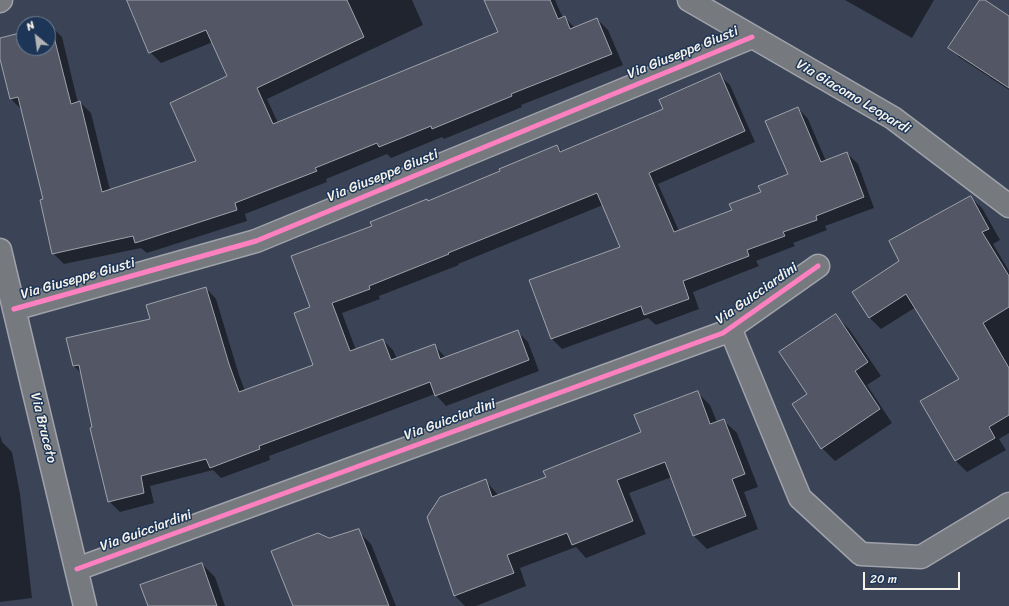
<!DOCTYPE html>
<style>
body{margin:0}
#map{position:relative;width:1009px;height:606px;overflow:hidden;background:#3b4457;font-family:Sriracha,sans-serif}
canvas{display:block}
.north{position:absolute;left:16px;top:16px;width:40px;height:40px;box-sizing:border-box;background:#1d3557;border:1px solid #738091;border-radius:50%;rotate:331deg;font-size:11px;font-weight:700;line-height:16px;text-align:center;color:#f4f1e8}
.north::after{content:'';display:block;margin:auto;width:14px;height:18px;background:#b3b4b5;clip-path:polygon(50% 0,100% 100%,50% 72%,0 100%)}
.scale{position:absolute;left:863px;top:572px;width:97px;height:18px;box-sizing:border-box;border:2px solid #f4f1e8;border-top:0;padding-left:5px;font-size:12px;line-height:14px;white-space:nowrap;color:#f4f1e8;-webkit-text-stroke:3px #1d3557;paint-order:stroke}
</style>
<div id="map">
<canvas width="1009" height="606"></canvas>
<div class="north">N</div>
<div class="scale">20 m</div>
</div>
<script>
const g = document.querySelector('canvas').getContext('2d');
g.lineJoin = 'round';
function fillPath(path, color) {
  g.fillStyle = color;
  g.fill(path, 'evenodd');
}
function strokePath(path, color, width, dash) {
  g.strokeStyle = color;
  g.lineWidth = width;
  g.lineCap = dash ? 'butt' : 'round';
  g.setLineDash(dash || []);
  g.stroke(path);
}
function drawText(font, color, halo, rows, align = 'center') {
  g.font = font + ' Sriracha,sans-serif';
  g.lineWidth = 3;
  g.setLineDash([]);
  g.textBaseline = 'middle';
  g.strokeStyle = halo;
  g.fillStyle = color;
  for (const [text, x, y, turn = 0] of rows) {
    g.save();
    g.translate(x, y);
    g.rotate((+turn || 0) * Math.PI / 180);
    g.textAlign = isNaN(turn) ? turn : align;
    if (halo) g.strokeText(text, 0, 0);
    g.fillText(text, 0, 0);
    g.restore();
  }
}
const shadow = new Path2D(`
 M 128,0 L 412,0 L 423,25 L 267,99 L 278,123 L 500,32 L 485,0 L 555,0 L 563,18 L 565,18 L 575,28 L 597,19 L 608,30 L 623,65 L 521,105 L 522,107 L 444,139 L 442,137 L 391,158 L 387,154 L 326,179 L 327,182 L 245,214 L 247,221 L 147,253 L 141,248 L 64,264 L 53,253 L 44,200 L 21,109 L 10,98 L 0,55 L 0,39 L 24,33 L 24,48 L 48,48 L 48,27 L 51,26 L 62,37 L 78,103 L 80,102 L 91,113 L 110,190 L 198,162 L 228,77 L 213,42 L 161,63 L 150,52 Z
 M 845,0 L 934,0 L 912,38 Z
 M 981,0 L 1009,17 L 1009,90 L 959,57 L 950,47 Z
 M 719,75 L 730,85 L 755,142 L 658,184 L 679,231 L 733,211 L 789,175 L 798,108 L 808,119 L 826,161 L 847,153 L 858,164 L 874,208 L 825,226 L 827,230 L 793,243 L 795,246 L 756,261 L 759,266 L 693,292 L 699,309 L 656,325 L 648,318 L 562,349 L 552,339 L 621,247 L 603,205 L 458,264 L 459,265 L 379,296 L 380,299 L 342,313 L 356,350 L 383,340 L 393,350 L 397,359 L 434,345 L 446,358 L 518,332 L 528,342 L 539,371 L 446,406 L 435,394 L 269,456 L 270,460 L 221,478 L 213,470 L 150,486 L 154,503 L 120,512 L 109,501 L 82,374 L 74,366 L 206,288 L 216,299 L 239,375 L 245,391 L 315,365 L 311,308 L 373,227 L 557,146 L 563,152 L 664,109 Z
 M 970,197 L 982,208 L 1000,240 L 993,244 L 1009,271 L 1009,433 L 999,439 L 1006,450 L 967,472 L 956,461 L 922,401 L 960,379 L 916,307 L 881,329 L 870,318 L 853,292 L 901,261 Z
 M 836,316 L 849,329 L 881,376 L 867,385 L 892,423 L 835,461 L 822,448 L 808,394 Z
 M 697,392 L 710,405 L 717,422 L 723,420 L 737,433 L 758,487 L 744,492 L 758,529 L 707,549 L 694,536 L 672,477 L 629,493 L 646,534 L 586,558 L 576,547 L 520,568 L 526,586 L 476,606 L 465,606 L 455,596 L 428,517 L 485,480 L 499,496 L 547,478 L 642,433 Z
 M 0,435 L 2,442 L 12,452 L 20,494 L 32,598 L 0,602 Z
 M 358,531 L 371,544 L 396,606 L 294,606 L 329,539 Z
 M 202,564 L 215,577 L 225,606 L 149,606 Z`);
const building = new Path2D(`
 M 127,0 L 347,0 L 364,37 L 257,88 L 273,124 L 498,32 L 484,0 L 550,0 L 558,19 L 565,16 L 570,29 L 597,18 L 612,54 L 511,94 L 512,96 L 432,129 L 431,126 L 379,147 L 377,143 L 315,168 L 317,171 L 235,203 L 237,210 L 135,243 L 133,236 L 52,254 L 40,200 L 43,199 L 18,97 L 10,99 L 0,59 L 0,38 L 24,32 L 24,48 L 48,48 L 48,26 L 51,25 L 71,104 L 80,101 L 102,192 L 196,161 L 170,103 L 227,76 L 206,30 L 149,53 Z
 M 980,0 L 985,0 L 1009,16 L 1009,88 L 948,48 Z
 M 720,73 L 745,131 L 649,173 L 674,232 L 732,210 L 729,204 L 761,192 L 758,186 L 788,174 L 765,121 L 798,107 L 821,162 L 847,152 L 864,197 L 816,216 L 817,220 L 783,232 L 785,236 L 747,250 L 749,256 L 683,281 L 689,299 L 644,315 L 641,306 L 551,339 L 529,280 L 620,247 L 597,193 L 448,253 L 449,254 L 369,286 L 370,289 L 332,303 L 350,351 L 383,339 L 391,360 L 435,344 L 440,359 L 518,330 L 529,360 L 435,396 L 430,382 L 259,446 L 260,449 L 210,468 L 206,459 L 141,476 L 144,493 L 108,502 L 90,428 L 92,427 L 79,365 L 73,366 L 66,338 L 150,319 L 146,305 L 206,287 L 229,364 L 239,392 L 313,365 L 294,313 L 310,307 L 291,256 L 372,226 L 370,222 L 427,199 L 428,201 L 500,171 L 499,169 L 557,145 L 560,152 L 663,109 L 659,100 Z
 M 971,196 L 989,229 L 982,232 L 1009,276 L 1009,307 L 983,323 L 1009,368 L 1009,415 L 989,427 L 995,438 L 955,461 L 920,401 L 959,379 L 906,294 L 869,318 L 852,292 L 899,261 L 889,241 Z
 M 836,314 L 868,362 L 855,371 L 880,409 L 821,449 L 792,404 L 807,394 L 779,352 Z
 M 698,391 L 710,424 L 724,419 L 745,474 L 732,479 L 746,516 L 693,536 L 665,462 L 617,480 L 633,521 L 572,545 L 567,533 L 507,555 L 514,573 L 454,596 L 427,517 L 440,497 L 486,479 L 492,497 L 546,477 L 543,471 L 641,432 L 634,415 Z
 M 359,529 L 389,606 L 293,606 L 271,551 L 318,533 L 329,538 Z
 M 202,563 L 217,606 L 148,606 L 140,585 Z`);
const minor = new Path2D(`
 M 689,0 L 893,118 L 1009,206
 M 0,1 L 1,0
 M 0,250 L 85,606
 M 14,309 L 256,241 L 752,37
 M 730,328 L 800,498 L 861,554 L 921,557 L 1009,504
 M 77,569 L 723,333 L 818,266`);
const cycleway = new Path2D(`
 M 14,309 L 256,241 L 752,37
 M 77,569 L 723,333 L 818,266`);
const streetNames = [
 ["Via Giuseppe Giusti",683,53,-22],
 ["Via Giacomo Leopardi",853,97,31],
 ["Via Giuseppe Giusti",383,176,-22],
 ["Via Giuseppe Giusti",78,279,-16],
 ["Via Guicciardini",757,294,-35],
 ["Via Guicciardini",450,420,-20],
 ["Via Bruceto",43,428,76],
 ["Via Guicciardini",146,531,-20]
];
fillPath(shadow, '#0007');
fillPath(building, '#535765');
strokePath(building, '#9fa2a9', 1);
strokePath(minor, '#9fa2a9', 25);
strokePath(minor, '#767a7f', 22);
strokePath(cycleway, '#ff80c0', 5);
drawText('14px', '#f4f1e8', '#1d3557', streetNames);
</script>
